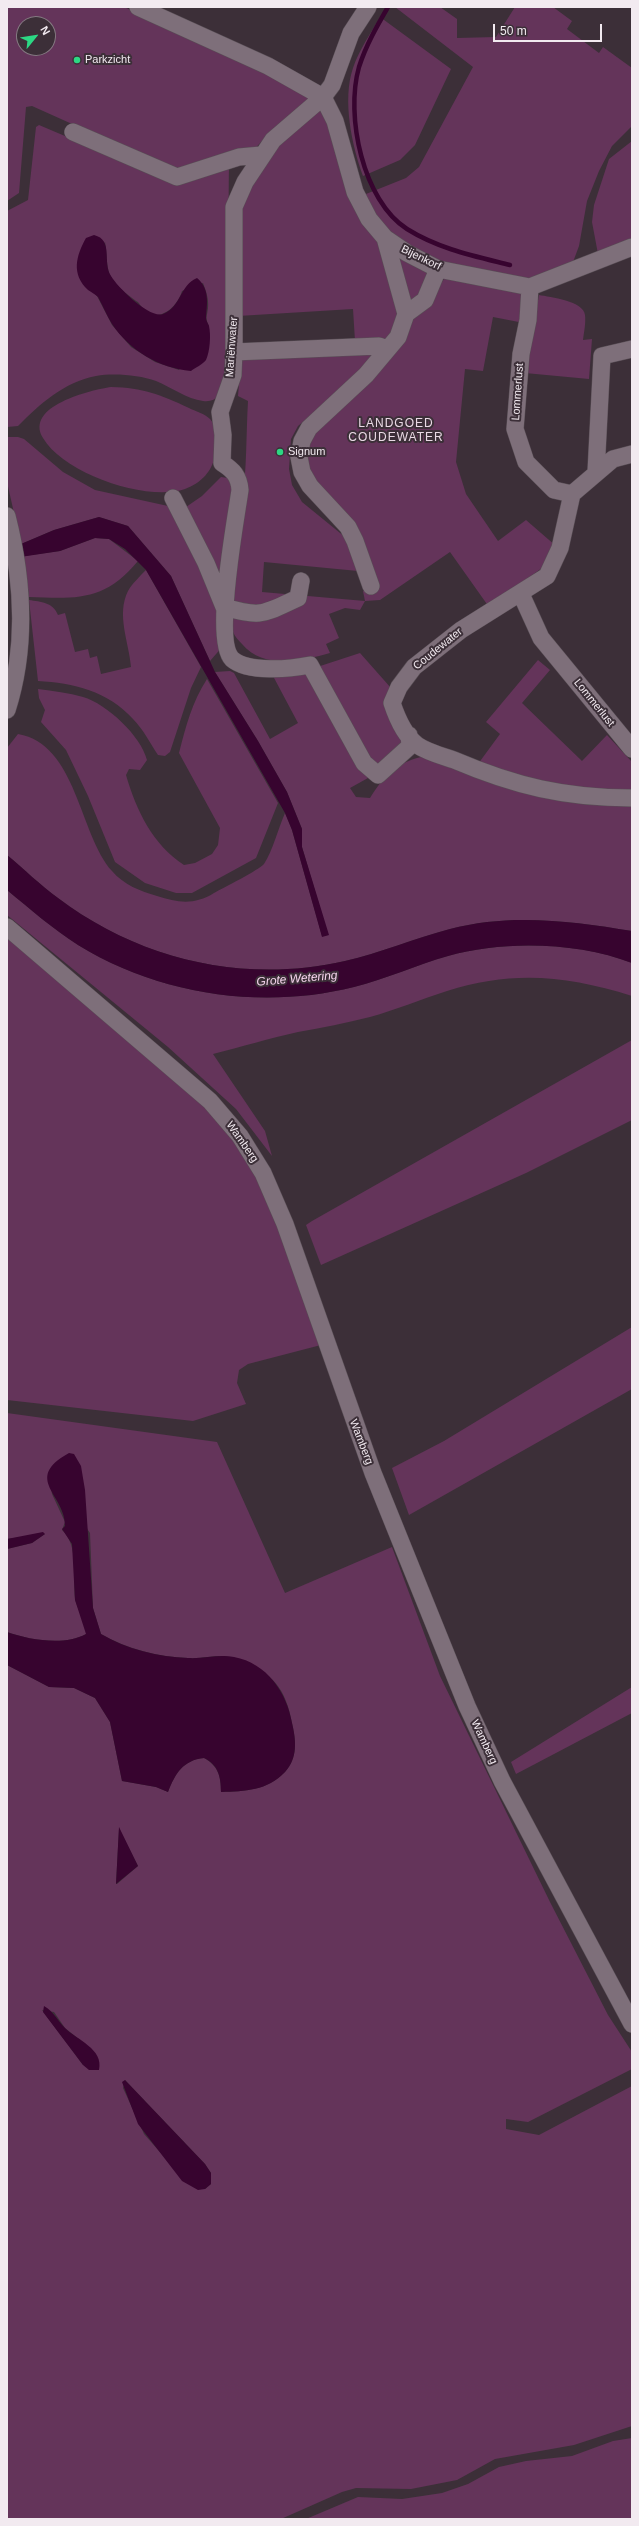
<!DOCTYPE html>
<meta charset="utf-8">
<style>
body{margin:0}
#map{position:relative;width:639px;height:2526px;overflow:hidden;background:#3c2f38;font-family:Arial,sans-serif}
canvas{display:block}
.frame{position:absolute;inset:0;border:8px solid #f2eaf0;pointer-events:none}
.north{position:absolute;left:16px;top:16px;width:40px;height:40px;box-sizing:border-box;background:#3c2f38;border:1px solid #857a82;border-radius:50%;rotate:60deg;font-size:11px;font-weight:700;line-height:16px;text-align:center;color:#f2eaf0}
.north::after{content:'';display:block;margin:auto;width:14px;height:18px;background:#2cd884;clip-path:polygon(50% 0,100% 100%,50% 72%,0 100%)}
.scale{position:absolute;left:493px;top:24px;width:109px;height:18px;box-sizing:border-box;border:2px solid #f2eaf0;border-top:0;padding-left:5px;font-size:12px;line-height:14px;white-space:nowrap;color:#f2eaf0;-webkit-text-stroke:3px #3c2f38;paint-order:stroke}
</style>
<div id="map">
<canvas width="639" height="2526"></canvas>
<div class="frame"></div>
<div class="north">N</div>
<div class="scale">50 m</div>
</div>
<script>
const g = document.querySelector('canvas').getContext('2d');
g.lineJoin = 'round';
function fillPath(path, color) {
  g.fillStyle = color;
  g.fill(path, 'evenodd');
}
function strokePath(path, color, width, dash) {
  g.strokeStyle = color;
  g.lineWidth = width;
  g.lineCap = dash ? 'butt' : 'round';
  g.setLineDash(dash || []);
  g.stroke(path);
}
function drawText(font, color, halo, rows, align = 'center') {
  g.font = font + ' Arial,sans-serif';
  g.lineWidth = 4;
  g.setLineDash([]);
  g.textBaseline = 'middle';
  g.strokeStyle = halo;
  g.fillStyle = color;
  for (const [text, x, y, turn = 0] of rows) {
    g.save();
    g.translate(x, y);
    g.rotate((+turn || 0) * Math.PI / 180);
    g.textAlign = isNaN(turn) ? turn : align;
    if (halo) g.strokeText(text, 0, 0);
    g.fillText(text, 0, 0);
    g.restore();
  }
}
const green = new Path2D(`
 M 7,7 L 124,7 L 278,77 L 311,95 L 308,101 L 275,127 L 250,154 L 241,148 L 179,172 L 32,106 L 26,107 L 19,193 L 7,201 ZM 24,24 L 48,24 L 48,48 L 24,48 Z
 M 395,7 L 440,7 L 457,19 L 457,38 L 496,37 L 515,7 L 553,7 L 572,21 L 567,29 L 599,53 L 603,47 L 632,68 L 632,126 L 612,146 L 599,171 L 587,201 L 579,246 L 573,262 L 528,280 L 513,279 L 429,258 L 383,228 L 363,200 L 366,194 L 406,178 L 419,167 L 473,67 Z
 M 380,17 L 451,69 L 415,145 L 400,160 L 363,176 C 352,146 342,100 353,68 C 359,50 371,33 380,17 Z
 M 321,107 L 336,146 L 353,206 L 380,242 L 400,312 L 387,342 L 355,341 L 353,309 L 238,316 L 240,210 L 271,150 Z
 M 39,125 L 178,184 L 229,169 C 228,199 231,382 219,395 C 215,400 210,402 203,401 C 187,399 171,387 156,381 C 139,375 114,373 96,376 C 64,382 40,404 18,426 L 7,427 L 7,211 L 28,200 L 36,127 ZM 105,242 C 107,252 106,266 110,275 C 114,285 128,295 136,301 C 140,303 141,307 144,310 C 159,324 178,306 182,291 L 203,283 C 206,291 209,299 208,308 C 207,316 205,319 209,326 L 179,370 L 155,362 L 131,347 L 112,325 L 97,296 L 80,279 Z
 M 632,141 L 632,242 L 598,254 L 592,222 L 594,205 L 609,159 Z
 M 397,256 L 429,272 L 427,284 L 409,306 Z
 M 445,278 L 520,291 L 525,302 L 524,323 L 493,317 L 483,371 L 465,369 L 456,462 L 466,494 L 498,541 L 526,520 L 556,546 L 546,565 L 489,607 L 450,552 L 380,600 L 365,601 L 360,610 L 345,608 L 329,614 L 339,638 L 326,644 L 330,653 C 302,661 264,670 242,644 C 239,641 235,637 233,632 C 223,600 238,538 242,503 C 247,470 246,435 248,401 L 238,396 L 241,357 L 379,350 L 359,374 L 298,426 L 291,439 L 289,469 L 292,485 L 302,502 L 345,537 L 358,571 L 264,562 L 262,592 L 365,601 L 363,591 L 377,585 L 307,471 L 307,443 Z
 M 539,295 C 550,297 584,301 585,315 C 586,323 584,332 583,340 L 592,339 L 589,379 L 525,373 Z
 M 111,387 C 144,388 159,394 189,408 C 195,411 205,414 210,419 C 219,429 216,443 215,454 C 213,471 201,483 185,489 C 147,502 64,474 43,438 C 24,406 91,390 111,387 Z
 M 7,437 L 18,437 L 24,439 L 63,472 L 95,490 L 168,506 L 198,559 L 221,619 L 223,646 L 210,661 L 171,576 L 128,526 L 99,517 L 54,530 L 21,544 L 7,482 Z
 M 221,477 L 228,478 L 235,483 L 223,591 L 186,507 L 202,496 Z
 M 95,538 L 109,539 L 138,561 C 105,601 77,599 29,597 L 24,556 L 60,551 Z
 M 146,570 L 201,667 L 191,688 L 170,752 L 165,756 L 158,755 C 150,743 143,729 133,719 C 108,691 73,683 38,681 L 29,600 C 41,602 53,602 58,615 L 65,613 L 75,652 L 88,649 L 90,658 L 97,656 L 101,674 L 131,667 C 129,642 116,615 128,591 C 132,584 140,576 146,570 Z
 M 360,653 L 391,688 L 407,744 L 368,778 L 350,788 L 356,797 L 370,798 C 384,776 394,764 421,757 L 632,803 L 632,931 C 572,921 510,913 450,929 C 415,938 380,953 345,961 C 244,984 140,960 58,898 C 40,885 24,869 7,855 L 7,748 L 18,734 C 77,744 79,834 112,871 C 124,885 140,891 157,896 C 178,903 195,905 214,893 C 223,888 259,870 264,864 C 273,850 278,829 285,813 L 292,830 L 322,936 L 328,935 L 302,847 L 302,829 L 287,792 L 258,741 L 215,672 L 230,671 L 234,673 L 270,739 L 298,723 L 273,676 L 311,669 Z
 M 538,660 L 550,670 L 522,703 L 582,761 L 607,735 L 632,762 L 632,791 L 560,788 L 478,764 L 500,734 L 486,722 Z
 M 207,679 L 278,803 L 256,858 L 192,893 L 176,893 L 145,883 L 115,862 L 88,796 L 66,750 L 41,722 L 45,710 L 39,698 L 38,689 C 53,691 69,693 83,697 C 107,704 141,736 147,760 L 140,770 L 129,769 L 126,775 C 136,810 153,845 184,865 L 195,863 L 212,854 L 218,845 L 220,828 L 179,753 C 186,726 192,702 207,679 Z
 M 7,890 C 30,909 53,929 78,945 C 159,995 262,1010 354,987 C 386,979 416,965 448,956 C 503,940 579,942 632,963 L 632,996 C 567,976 514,970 447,991 C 421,999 396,1010 370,1017 C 346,1023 322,1028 298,1032 C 270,1038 241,1047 213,1054 L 265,1131 L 272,1156 L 236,1109 L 168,1047 L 7,915 Z
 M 7,933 L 210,1106 L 253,1164 L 269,1198 L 321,1345 L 248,1364 L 239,1370 L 237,1383 L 246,1404 L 193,1421 L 7,1400 Z
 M 632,1040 L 632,1120 L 526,1173 L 321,1265 L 306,1225 L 312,1221 Z
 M 632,1327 L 632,1389 L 409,1515 L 392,1468 L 444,1441 Z
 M 7,1413 L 217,1442 L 285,1593 L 392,1547 L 440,1676 L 550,1902 L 608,2015 L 632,2052 L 632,2069 L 528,2122 L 506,2119 L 506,2129 L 539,2135 L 632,2086 L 632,2426 L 574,2445 L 495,2459 L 457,2480 L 411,2489 L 356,2488 L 342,2492 L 281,2519 L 7,2519 L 7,1665 L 49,1687 L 74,1688 L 95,1698 L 110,1722 L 122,1781 L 156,1787 L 168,1792 C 175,1774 183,1760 204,1758 C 218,1766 221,1776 221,1792 C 245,1791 267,1791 285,1772 C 298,1758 296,1740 292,1723 C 286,1689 272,1671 239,1661 C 234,1659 227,1656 222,1656 C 211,1656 199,1659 188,1658 C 159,1657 127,1649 101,1634 L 93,1608 L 90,1533 L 48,1472 L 52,1494 L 65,1522 L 62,1530 C 79,1545 73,1578 75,1599 C 77,1609 88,1625 86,1634 C 65,1646 29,1640 7,1632 L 7,1549 L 32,1543 L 45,1534 L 7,1539 ZM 119,1829 L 138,1866 L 117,1884 L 116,1884 ZM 42,2010 L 54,2012 L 65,2028 L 80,2040 L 83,2065 ZM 125,2080 L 205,2164 L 211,2173 L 211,2184 L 205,2189 L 159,2151 L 144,2134 L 123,2088 Z
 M 632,1687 L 632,1713 L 516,1774 L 511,1762 Z
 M 632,2438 L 632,2519 L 306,2519 L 358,2497 L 402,2499 L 442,2493 L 468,2484 L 499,2467 L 526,2461 L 572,2456 L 613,2441 Z`);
const water = new Path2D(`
 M 94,235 C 114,240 102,262 111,276 C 118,288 150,319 163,314 C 181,307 180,285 197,278 C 210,289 207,303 206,318 C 206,321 208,323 209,326 C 211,335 210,351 206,360 C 203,364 195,368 191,371 C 159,368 130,351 112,324 C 107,316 103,306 98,297 C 95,294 91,292 88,290 C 71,274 76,256 86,238 Z
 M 99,517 L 128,526 L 171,576 L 215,672 L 258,741 L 287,792 L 302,829 L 302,847 L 329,935 L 322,937 L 292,830 L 285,813 L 146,570 L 125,549 L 109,539 L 95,538 L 60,551 L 7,559 L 7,543 L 21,544 L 54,530 Z
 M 7,855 C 24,869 40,885 58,898 C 140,960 244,984 345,961 C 380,953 415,938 450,929 C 510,913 572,921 632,931 L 632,963 C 578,942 503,940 448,956 C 416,965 386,979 354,987 C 262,1010 159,995 78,945 C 53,929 30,909 7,890 Z
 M 69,1453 L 74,1454 L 81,1466 L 85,1490 L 93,1608 L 101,1634 C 126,1649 159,1657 188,1658 C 204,1659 219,1654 234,1657 C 267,1663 287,1693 292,1723 C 296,1740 298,1758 285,1772 C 267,1791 245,1791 221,1792 C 221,1776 218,1765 204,1758 C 183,1760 175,1774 168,1792 L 156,1787 L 122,1781 L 110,1722 L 95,1698 L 74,1688 L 49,1687 L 7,1665 L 7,1632 C 29,1640 65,1646 86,1634 L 75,1600 L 72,1544 L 62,1529 L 65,1526 C 66,1495 22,1479 69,1453 Z
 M 43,1532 L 45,1534 L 32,1543 L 7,1549 L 7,1539 Z
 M 119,1827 L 138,1866 L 116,1884 Z
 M 44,2006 C 54,2012 57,2020 65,2028 C 77,2040 104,2049 99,2070 L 89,2070 L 83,2065 L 43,2012 Z
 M 125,2080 L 205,2164 L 211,2173 L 211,2184 L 205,2189 L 198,2190 L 182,2181 L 138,2124 L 122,2082 Z`);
const stream = new Path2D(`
 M 388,7 C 377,26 366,45 359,67 C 345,116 363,201 407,229 C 439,249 474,256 510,265`);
const minor = new Path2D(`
 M 138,7 L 268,66 L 323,97 L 335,121 L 355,192 L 369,219 L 385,238 L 407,253 L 438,269 L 530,287 L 632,247
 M 368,7 L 351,33 L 332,85 L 323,97 L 273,140 L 245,182 L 234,207 L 234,352 L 233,375 L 220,412 L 223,435 L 222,463 C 233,470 239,476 240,490 C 236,519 213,640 232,659 C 248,673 290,669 310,665 L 364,763 L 378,775 L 410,746 L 409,735
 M 73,132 L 177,177 L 239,157 L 261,155
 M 385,238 L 406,314
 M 530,287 L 528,320 L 521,354 L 515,429 L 526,462 L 554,490 L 572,494
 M 234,352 L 379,346 L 387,349
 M 632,454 L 613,459 L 572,494 L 560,548 L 547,576 L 461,630 L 414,667 L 399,687 L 392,703 C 397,718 404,735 417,745 C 427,752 442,756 454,760 C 515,786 565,798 632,798
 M 596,472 L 602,356 L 632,349
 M 173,498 L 206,563 L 224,607 C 262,618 263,614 298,598 L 301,581
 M 7,516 C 23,579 27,647 7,710
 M 371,586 L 355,541 L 348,527 L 310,486 L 302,472 L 299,457 L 302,441 L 309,428 L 366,375 L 398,337 L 406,314 L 425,300 L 438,269
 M 521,594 L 541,638 L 632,749
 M 7,927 L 210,1101 L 240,1136 L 263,1173 L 285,1224 L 373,1473 L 467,1706 L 502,1781 L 632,2024`);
const markers = [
 [77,60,4,"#2cd884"],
 [280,452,4,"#2cd884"]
];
const poiNames = [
 ["Parkzicht",85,60],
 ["Signum",288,452]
];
const streetNames = [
 ["Bijenkorf",421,258,26],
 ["Mariënwater",232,347,-86],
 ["Lommerlust",518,392,-86],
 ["Coudewater",438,649,-39],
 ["Lommerlust",594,703,51],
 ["Wamberg",242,1142,55],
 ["Wamberg",361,1442,69],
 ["Wamberg",484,1742,65]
];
const neighbourhoodNames = [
 ["LANDGOED",396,424],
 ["COUDEWATER",396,438]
];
const waterNames = [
 ["Grote Wetering",297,979,-5]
];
fillPath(green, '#64345a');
fillPath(water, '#37042f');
strokePath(stream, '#37042f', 4.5);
strokePath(minor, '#584e55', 18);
strokePath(minor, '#7e6f7a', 17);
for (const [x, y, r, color] of markers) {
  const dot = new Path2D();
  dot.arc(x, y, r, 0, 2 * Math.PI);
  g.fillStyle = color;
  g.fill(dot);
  strokePath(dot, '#3c2f38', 1.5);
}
drawText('11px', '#f2eaf0', '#3c2f38', poiNames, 'left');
drawText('11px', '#f2eaf0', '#3c2f38', streetNames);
g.letterSpacing = '1px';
drawText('12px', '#ead9e5', '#3c2f38', neighbourhoodNames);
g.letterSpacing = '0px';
drawText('italic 12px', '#f8d6ef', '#3c2f38', waterNames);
</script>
